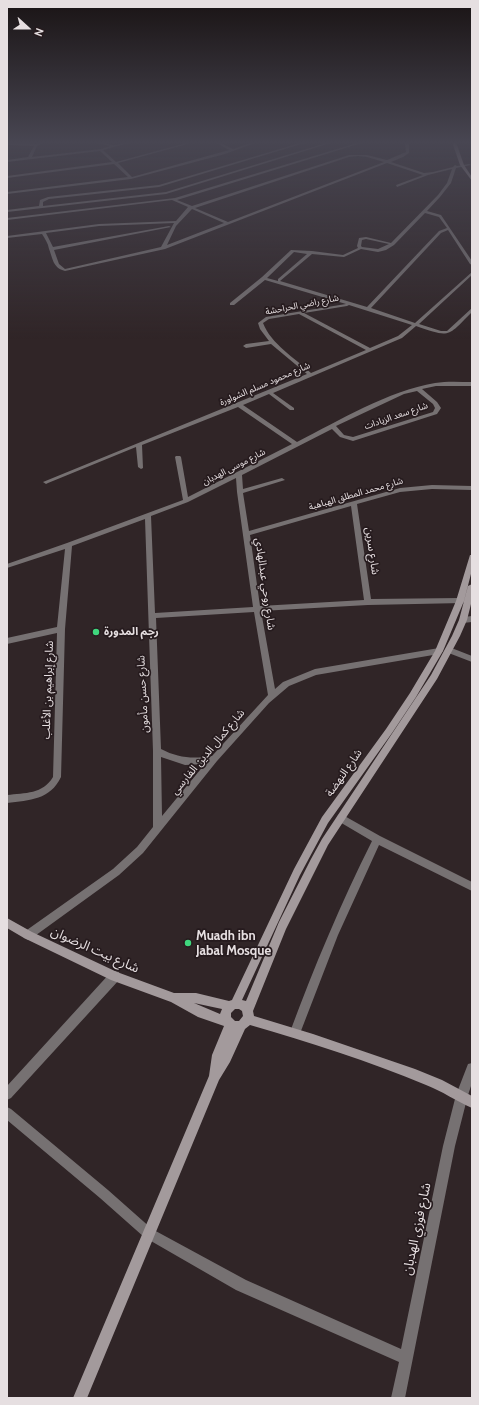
<!DOCTYPE html>
<meta charset="utf-8">
<style>
body{margin:0}
#map{position:relative;width:479px;height:1405px;overflow:hidden;background:#302527;font-family:Cabin,sans-serif}
canvas{display:block}
.frame{position:absolute;inset:0;border:8px solid #e6dfe1;pointer-events:none}
.north{position:absolute;left:8px;top:8px;width:40px;height:40px;-webkit-text-stroke:3px #261b1e;paint-order:stroke;rotate:111deg;font-size:11px;font-weight:700;line-height:16px;text-align:center;color:#e6dfe1}
.north::after{content:'';display:block;margin:auto;width:14px;height:18px;background:#e6dfe1;clip-path:polygon(50% 0,100% 100%,50% 72%,0 100%)}
</style>
<div id="map">
<canvas width="479" height="1405"></canvas>
<div class="frame"></div>
<div class="north">N</div>
</div>
<script>
const g = document.querySelector('canvas').getContext('2d');
g.lineJoin = 'round';
function fillPath(path, color) {
  g.fillStyle = color;
  g.fill(path, 'evenodd');
}
function strokePath(path, color, width, dash) {
  g.strokeStyle = color;
  g.lineWidth = width;
  g.lineCap = dash ? 'butt' : 'round';
  g.setLineDash(dash || []);
  g.stroke(path);
}
function drawText(font, color, halo, rows, align = 'center') {
  g.font = font + ' Cabin,"Noto Sans Arabic",sans-serif';
  g.lineWidth = 3.5;
  g.setLineDash([]);
  g.textBaseline = 'middle';
  g.strokeStyle = halo;
  g.fillStyle = color;
  for (const [text, x, y, turn = 0] of rows) {
    g.save();
    g.translate(x, y);
    g.rotate((+turn || 0) * Math.PI / 180);
    g.textAlign = isNaN(turn) ? turn : align;
    if (halo) g.strokeText(text, 0, 0);
    g.fillText(text, 0, 0);
    g.restore();
  }
}
const street = new Path2D(`
 M 40,142 L 45,142 L 37,146 L 32,157 L 101,149 L 110,146 L 94,142 L 114,145 L 133,142 L 103,150 L 116,162 L 186,143 L 188,144 L 118,163 L 132,177 L 229,150 L 215,142 L 219,142 L 233,149 L 253,142 L 258,142 L 225,154 L 131,179 L 7,194 L 7,192 L 128,177 L 114,164 L 7,178 L 7,176 L 112,162 L 100,151 L 7,162 L 7,160 L 28,157 L 34,146 L 7,145 L 7,143 L 36,144 Z
 M 303,142 L 308,142 L 159,187 L 49,199 L 43,202 L 43,206 L 166,192 L 329,142 L 334,142 L 166,194 L 7,212 L 7,210 L 39,206 L 40,200 L 48,197 L 159,185 Z
 M 360,142 L 365,142 L 177,200 L 192,206 L 349,155 L 367,155 L 387,160 L 406,152 L 405,144 L 407,143 L 409,144 L 409,153 L 403,157 L 391,162 L 424,173 L 433,172 L 453,167 L 455,165 L 457,166 L 469,164 L 471,165 L 456,168 L 451,183 L 440,197 L 427,211 L 441,215 L 472,261 L 472,265 L 470,264 L 448,230 L 441,233 L 371,308 L 415,323 L 472,272 L 472,275 L 419,324 L 441,331 L 447,331 L 472,308 L 472,312 C 447,337 451,338 416,326 L 402,338 L 273,393 L 294,408 L 294,410 L 290,410 L 269,394 L 243,405 L 297,442 C 340,420 388,391 435,383 C 447,381 460,382 472,382 L 472,386 L 436,386 L 422,389 L 437,402 L 441,408 L 437,414 L 353,441 L 340,437 L 332,429 L 242,475 L 243,489 L 282,478 L 285,480 L 243,493 L 249,531 L 400,488 L 432,485 L 472,486 L 472,490 L 432,489 L 400,492 L 357,504 L 371,599 L 460,598 L 464,601 L 463,603 L 368,605 L 261,611 L 275,689 L 283,682 L 315,669 L 439,648 L 443,651 L 439,654 L 316,675 L 289,686 L 269,703 L 217,761 L 143,853 L 119,875 L 32,938 L 28,940 L 24,938 L 23,935 L 24,932 L 113,869 L 137,847 L 153,827 L 153,751 L 145,519 L 72,546 L 65,629 L 61,777 C 50,800 30,800 7,803 L 7,795 C 25,793 43,794 53,777 L 57,633 L 7,644 L 7,638 L 57,627 L 65,549 L 7,568 L 7,564 L 67,543 L 183,500 L 175,457 L 176,456 L 180,456 L 181,457 L 188,497 L 292,444 L 238,407 L 142,445 L 143,468 L 141,469 L 138,467 L 136,447 L 48,483 L 46,484 L 43,482 L 307,374 L 271,344 L 246,348 L 243,346 L 246,344 L 269,341 L 260,329 L 258,323 L 266,317 L 346,304 L 265,280 L 234,305 L 230,305 L 230,303 L 262,277 L 291,250 L 312,251 L 343,255 L 358,248 L 357,246 L 359,238 L 366,237 L 391,243 L 438,195 L 447,183 L 452,169 L 428,175 L 397,187 L 396,185 L 423,175 L 387,163 L 165,249 L 65,271 C 53,268 53,259 49,249 C 48,243 45,239 42,234 L 7,238 L 7,236 L 99,224 L 176,221 L 188,207 L 172,200 L 7,220 L 7,218 L 175,198 ZM 358,156 L 367,157 L 384,162 L 228,222 L 195,208 L 349,157 ZM 192,209 L 224,223 L 167,245 L 176,226 ZM 425,213 L 439,217 L 447,228 L 439,231 L 367,307 L 280,281 L 312,254 L 344,257 L 361,249 L 378,252 L 386,250 L 394,245 ZM 174,223 L 161,247 L 65,269 L 59,264 L 54,250 L 171,227 L 169,226 L 53,247 L 46,233 L 99,226 ZM 366,239 L 389,244 L 378,249 L 362,247 L 361,246 L 362,240 ZM 294,252 L 307,254 L 278,279 L 278,281 L 267,278 ZM 349,305 L 412,325 L 398,336 L 370,348 L 304,313 L 347,306 ZM 299,314 L 366,350 L 311,373 C 295,358 271,344 263,323 L 269,319 ZM 417,391 L 433,404 L 435,408 L 433,412 L 353,437 L 344,435 L 336,426 L 404,394 ZM 236,478 L 237,492 L 253,607 L 155,613 L 151,516 L 188,502 ZM 351,506 L 364,600 L 260,606 L 250,535 ZM 254,612 L 268,695 L 212,756 C 193,759 178,758 161,749 L 156,618 ZM 161,757 L 185,765 L 205,764 L 162,816 Z
 M 472,616 L 472,622 L 463,623 L 459,620 L 463,617 Z
 M 449,647 L 472,656 L 472,662 L 446,652 L 445,650 L 446,648 Z
 M 341,814 L 380,836 L 472,882 L 472,891 L 379,845 L 338,935 L 299,1036 L 295,1037 L 291,1036 L 290,1032 C 314,967 341,903 372,841 L 338,821 L 337,818 L 338,815 Z
 M 115,971 L 119,972 L 120,976 L 119,980 L 11,1098 L 7,1100 L 7,1086 L 111,972 Z
 M 472,1063 L 472,1083 L 468,1095 L 455,1146 L 405,1398 L 391,1398 L 399,1362 L 236,1290 L 144,1237 L 100,1198 L 7,1120 L 7,1107 L 11,1109 L 108,1190 L 152,1229 L 246,1280 L 401,1349 L 443,1146 L 456,1095 L 468,1064 Z`);
const secondary = new Path2D(`
 M 452,142 L 456,142 L 464,165 L 472,177 L 472,181 L 460,165 Z
 M 470,555 L 472,555 L 472,570 L 464,601 L 443,651 L 416,697 L 392,733 L 328,823 L 300,875 L 242,1000 L 246,1001 L 279,922 L 311,859 L 322,839 L 431,675 L 452,636 L 459,620 L 468,586 L 472,584 L 472,600 L 467,620 L 460,636 L 437,679 L 328,845 L 286,929 L 253,1011 L 254,1016 L 313,1034 L 415,1069 L 442,1080 L 472,1096 L 472,1108 C 456,1101 442,1091 426,1085 C 369,1061 309,1042 250,1025 L 245,1029 L 230,1062 L 219,1080 L 87,1398 L 73,1398 L 209,1076 L 212,1055 L 224,1026 L 198,1017 L 171,1002 L 111,980 L 24,938 L 7,928 L 7,918 L 32,932 L 117,972 L 174,993 L 196,993 L 229,1001 L 232,1000 L 294,869 L 322,817 L 386,729 L 410,693 L 435,651 L 456,601 ZM 194,1003 L 222,1009 L 220,1014 ZM 235,1009 L 239,1009 L 242,1011 L 243,1016 L 239,1021 L 235,1021 L 231,1017 L 231,1013 Z`);
const markers = [
 [96,632,4,"#3fd77d"],
 [188,943,4,"#3fd77d"]
];
const farStreetnames = [
 ["شارع راضي الحراحشة",302,305,-11],
 ["شارع محمود مسلم الشواورة",265,384,-23],
 ["شارع سعد الزيادات",396,416,-19],
 ["شارع موسى الهدبان",234,467,-27],
 ["شارع محمد المطلق الهباهبة",356,494,-16]
];
const streetNames = [
 ["شارع سرين",372,551,82],
 ["شارع روحي عبدالهادي",265,584,82],
 ["شارع إبراهيم بن الأغلب",48,690,-88],
 ["شارع حسن مأمون",143,694,-93],
 ["شارع كمال الدين الفارسي",208,752,-50],
 ["شارع النهضة",344,773,-55]
];
const poiNames = [
 ["رجم المدورة",104,632]
];
const nearPoinames = [
 ["Muadh ibn",196,936],
 ["Jabal Mosque",196,951]
];
const nearStreetnames = [
 ["شارع بيت الرضوان",95,950,24],
 ["شارع فوزي الهدبان",417,1229,-78]
];
fillPath(street, '#767172');
fillPath(secondary, '#a39a9c');
const sky = g.createLinearGradient(0, 0, 0, 339);
sky.addColorStop(0, '#1a1415');
sky.addColorStop(0.42, '#484652');
sky.addColorStop(1, '#48465200');
g.fillStyle = sky;
g.fillRect(0, 0, 479, 339);
for (const [x, y, r, color] of markers) {
  const dot = new Path2D();
  dot.arc(x, y, r, 0, 2 * Math.PI);
  g.fillStyle = color;
  g.fill(dot);
  strokePath(dot, '#261b1e', 1.5);
}
drawText('9px', '#e6dfe1', '#261b1e', farStreetnames);
drawText('11px', '#e6dfe1', '#261b1e', streetNames);
drawText('bold 11px', '#e6dfe1', '#261b1e', poiNames, 'left');
drawText('bold 13px', '#e6dfe1', '#261b1e', nearPoinames, 'left');
drawText('13px', '#e6dfe1', '#261b1e', nearStreetnames);
</script>
